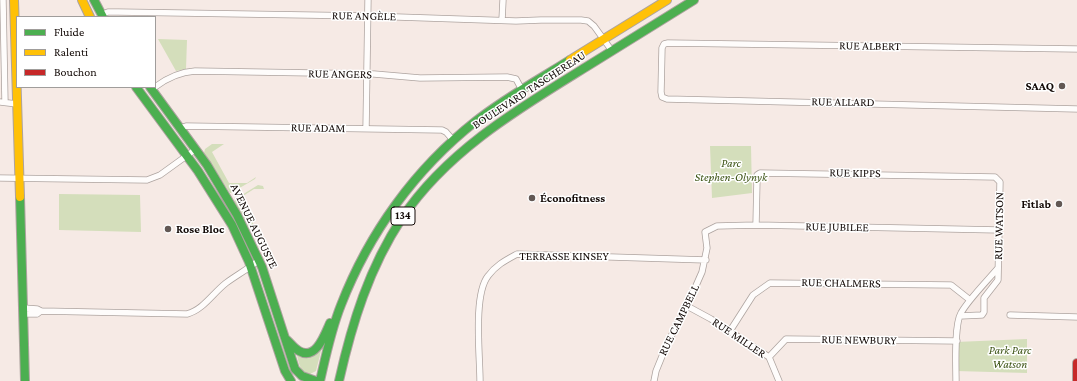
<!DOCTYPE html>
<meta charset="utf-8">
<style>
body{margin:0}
#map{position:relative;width:1077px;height:381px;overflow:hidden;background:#f6eae5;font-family:"Crimson Pro",serif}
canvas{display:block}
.legend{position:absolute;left:16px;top:16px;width:140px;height:72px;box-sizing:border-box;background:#fff;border:1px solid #a09d9b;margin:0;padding:5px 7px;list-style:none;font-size:12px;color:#120906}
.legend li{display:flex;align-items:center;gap:8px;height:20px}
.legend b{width:20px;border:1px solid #a09d9b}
</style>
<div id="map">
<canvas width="1077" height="381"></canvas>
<ul class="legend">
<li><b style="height:5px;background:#4caf50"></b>Fluide</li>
<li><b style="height:5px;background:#ffc107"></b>Ralenti</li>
<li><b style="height:5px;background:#c62828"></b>Bouchon</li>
</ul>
</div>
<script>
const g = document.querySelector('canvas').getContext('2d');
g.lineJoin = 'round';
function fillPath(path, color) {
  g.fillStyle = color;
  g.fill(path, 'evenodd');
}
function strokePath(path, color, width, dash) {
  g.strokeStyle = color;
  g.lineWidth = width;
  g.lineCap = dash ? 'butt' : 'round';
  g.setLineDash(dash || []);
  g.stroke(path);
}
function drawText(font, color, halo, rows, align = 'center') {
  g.font = font + ' "Crimson Pro",serif';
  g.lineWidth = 3;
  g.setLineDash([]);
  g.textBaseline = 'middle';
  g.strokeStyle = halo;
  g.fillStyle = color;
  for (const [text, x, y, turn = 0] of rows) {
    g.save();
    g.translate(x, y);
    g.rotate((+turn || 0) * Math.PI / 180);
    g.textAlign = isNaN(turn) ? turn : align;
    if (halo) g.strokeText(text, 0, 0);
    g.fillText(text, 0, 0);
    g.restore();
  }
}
const green = new Path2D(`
 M 158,39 L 187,40 L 186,69 L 176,71 Z
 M 224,144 L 212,152 L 229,183 L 247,183 L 256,177 L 255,179 L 231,193 L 230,193 L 204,153 L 205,149 L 212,144 Z
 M 710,146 L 751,146 L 752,193 L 712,198 Z
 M 258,185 L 263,186 L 264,189 L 254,189 L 243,196 L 245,199 L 241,201 L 256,229 L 255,232 L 251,232 L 234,201 L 237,198 Z
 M 59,194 L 140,195 L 141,232 L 59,230 Z
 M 1027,339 L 1027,373 L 956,371 L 956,342 Z
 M 322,347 L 316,371 L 310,374 C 300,372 299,364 297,355 Z`);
const street = new Path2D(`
 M 3,0 L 5,102
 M 101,15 L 108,12 L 118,12 L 368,16 L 516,21 L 541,20 L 581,20 L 588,21 L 594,26 L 612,51
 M 502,20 L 503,0
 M 1077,49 L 668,43 L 664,44 L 662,48 L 661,92 L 662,97 L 667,99 L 1077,109
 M 155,87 C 167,78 180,72 195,71 L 374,74 L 420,78 L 507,77 L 516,79 L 522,90
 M 0,102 L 17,104
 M 180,128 L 186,126 L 442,130 L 446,132 L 453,140
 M 366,129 L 368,0
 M 0,178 L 147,180 L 160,175 L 196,149
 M 756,225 L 757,179 L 757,175 L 760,173 L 995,177 L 1000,182 L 998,280 L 984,298 L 984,312 L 982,315 L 960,316
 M 687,306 L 711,319 L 769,357 L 779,381
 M 23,308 L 37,309 L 41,311 L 187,314 C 203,310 213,293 226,283 C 237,275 248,269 259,260
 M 23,314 L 37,314 L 41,311
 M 1010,315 L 1077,317
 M 730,331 L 753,295 L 770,283 L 951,285 L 970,300
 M 769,357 L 786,339 L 957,341
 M 480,381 C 480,356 473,295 488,276 C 496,265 506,260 517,254 L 706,260
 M 654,381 L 656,371 L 667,344 L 687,306 L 702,272 L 707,248 L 705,232 L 717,226 L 756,225 L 999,230
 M 956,381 C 956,366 954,325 961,313 C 968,300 988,280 998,268`);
const fast = new Path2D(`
 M 94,0 L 103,17
 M 136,87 L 198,171 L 232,225 L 249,262 L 285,371 L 291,381
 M 150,87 L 207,165 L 237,215 L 262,267 L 295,369 L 302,376 L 316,381
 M 20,197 L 25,381
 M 287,340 C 291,344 294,348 299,351 C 316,361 325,334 330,323
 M 320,381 C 326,355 331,330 341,305 C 369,233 415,169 476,121 C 505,98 538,80 570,60
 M 339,381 C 352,323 369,268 402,218 C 447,151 518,109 586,67 C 622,45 658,22 694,0`);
const slow = new Path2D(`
 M 14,0 L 20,197
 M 82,0 L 90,17
 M 570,60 L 667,0`);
const jam = new Path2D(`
 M 1077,363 L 1077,381`);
const markers = [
 [1062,86,4,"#625854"],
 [532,198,4,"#625854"],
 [1059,204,4,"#625854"],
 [168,229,4,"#625854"]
];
const shields = [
 [403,216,24]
];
const shieldNames = [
 ["134",403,216]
];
const streetNames = [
 ["RUE ANGÈLE",364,16,1],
 ["RUE ALBERT",870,46,1],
 ["RUE ANGERS",340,74,1],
 ["BOULEVARD TASCHEREAU",529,90,-33],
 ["RUE ALLARD",843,102,1],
 ["RUE ADAM",318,128,1],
 ["RUE KIPPS",855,173,1],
 ["AVENUE AUGUSTE",254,226,64],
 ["RUE WATSON",999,226,-89],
 ["RUE JUBILEE",837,227,1],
 ["TERRASSE KINSEY",564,256],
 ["RUE CHALMERS",841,283,1],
 ["RUE CAMPBELL",679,320,-64],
 ["RUE MILLER",739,338,34],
 ["RUE NEWBURY",859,340,1]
];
const poiNames = [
 ["SAAQ",1054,86],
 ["Éconofitness",540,198,"left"],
 ["Fitlab",1051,204],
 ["Rose Bloc",176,229,"left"]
];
const parkNames = [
 ["Parc",731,163],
 ["Stephen-Olynyk",731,177],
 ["Park Parc",1010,350],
 ["Watson",1010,364]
];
fillPath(green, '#d4debb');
strokePath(street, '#ada39f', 7);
strokePath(fast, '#ada39f', 10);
strokePath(slow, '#ada39f', 10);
strokePath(jam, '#ada39f', 10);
strokePath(street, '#fefcfb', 5.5);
strokePath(fast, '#4caf50', 8);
strokePath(slow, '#ffc107', 8);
strokePath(jam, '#c62828', 8);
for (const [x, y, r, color] of markers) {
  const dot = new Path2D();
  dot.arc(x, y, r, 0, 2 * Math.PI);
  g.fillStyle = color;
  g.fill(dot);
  strokePath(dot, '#fff', 1.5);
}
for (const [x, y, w] of shields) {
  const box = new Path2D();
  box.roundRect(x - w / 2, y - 9, w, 18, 3);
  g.fillStyle = '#fff';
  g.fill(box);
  strokePath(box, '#120906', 1);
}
drawText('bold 11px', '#120906', null, shieldNames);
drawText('12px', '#120906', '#fff', streetNames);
drawText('bold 12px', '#120906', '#fff', poiNames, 'right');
drawText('italic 12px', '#3c5314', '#fff', parkNames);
</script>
